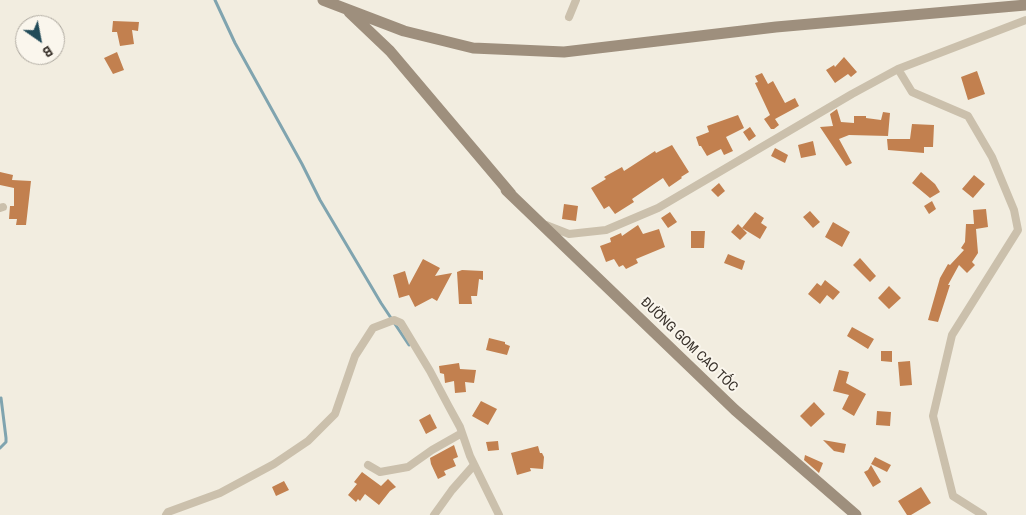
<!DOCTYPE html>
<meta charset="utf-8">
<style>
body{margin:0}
#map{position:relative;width:1026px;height:515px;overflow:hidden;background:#f2ede0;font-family:"Archivo Narrow",sans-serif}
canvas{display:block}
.north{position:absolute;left:15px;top:15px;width:50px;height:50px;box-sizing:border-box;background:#faf6ed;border:1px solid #ada89f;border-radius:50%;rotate:147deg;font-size:14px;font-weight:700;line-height:20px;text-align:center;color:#39322b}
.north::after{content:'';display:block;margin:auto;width:18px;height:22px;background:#214b59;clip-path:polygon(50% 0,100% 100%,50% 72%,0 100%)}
</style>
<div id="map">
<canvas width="1026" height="515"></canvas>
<div class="north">B</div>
</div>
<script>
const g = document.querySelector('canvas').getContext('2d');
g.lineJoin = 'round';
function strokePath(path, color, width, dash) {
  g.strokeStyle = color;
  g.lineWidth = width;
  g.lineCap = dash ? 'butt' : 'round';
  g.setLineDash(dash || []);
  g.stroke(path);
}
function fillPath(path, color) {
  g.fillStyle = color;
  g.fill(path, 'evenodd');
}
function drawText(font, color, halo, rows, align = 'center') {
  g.font = font + ' "Archivo Narrow",sans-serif';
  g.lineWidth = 4;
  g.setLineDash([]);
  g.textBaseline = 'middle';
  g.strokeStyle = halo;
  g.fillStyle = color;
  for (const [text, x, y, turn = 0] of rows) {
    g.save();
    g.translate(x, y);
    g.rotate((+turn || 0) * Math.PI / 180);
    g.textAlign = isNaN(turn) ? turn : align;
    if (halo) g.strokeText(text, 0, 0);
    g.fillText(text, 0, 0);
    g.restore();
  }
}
const stream = new Path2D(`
 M 215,0 L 235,43 L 302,164 L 320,200 L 381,303 L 409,345
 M 0,448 L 6,442 L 6,438 L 1,398`);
const building = new Path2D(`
 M 113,21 L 139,22 L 138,31 L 132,30 L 134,44 L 120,46 L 117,32 L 112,32 Z
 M 117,52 L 124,70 L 113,74 L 104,58 Z
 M 844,57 L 857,72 L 851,77 L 848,74 L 835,83 L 826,70 L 834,65 L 835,67 Z
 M 977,71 L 985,94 L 968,100 L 961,77 Z
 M 762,73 L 768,84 L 773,81 L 785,103 L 795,98 L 799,106 L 775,119 L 779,125 L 774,129 L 771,129 L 764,119 L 770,115 L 755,83 L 758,82 L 755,76 Z
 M 837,109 L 841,122 L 854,123 L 854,116 L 866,116 L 866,118 L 881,120 L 883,112 L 890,113 L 888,136 L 849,135 L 839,139 L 852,163 L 846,166 L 820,127 L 833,126 L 830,114 Z
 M 738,115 L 744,128 L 726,137 L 733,151 L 724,155 L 721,149 L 707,156 L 701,146 L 699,146 L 696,137 L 709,132 L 707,126 Z
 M 912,124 L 934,125 L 933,147 L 924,147 L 924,153 L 888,150 L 887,139 L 910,139 Z
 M 750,127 L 756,136 L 749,141 L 743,132 Z
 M 813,141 L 816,155 L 801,158 L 798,145 Z
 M 672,145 L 689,172 L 681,177 L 682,178 L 669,187 L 663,178 L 632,199 L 634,202 L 615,214 L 609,206 L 604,209 L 591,188 L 606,179 L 604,177 L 622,167 L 624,171 L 655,151 L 656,153 Z
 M 775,148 L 788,155 L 785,163 L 771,156 Z
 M 0,172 L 13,175 L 12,180 L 31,181 L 26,225 L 16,225 L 17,219 L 9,219 L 10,206 L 14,206 L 14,188 L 0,185 Z
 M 921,172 L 935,184 L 940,192 L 930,198 L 912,183 Z
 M 974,175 L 985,184 L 973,198 L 962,189 Z
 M 719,183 L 725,191 L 718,197 L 711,190 Z
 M 932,201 L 936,209 L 929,214 L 924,206 Z
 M 564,204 L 578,206 L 576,221 L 562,219 Z
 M 986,209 L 988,227 L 976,229 L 978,253 L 972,262 L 975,265 L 967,273 L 959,265 L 948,285 L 950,285 L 938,322 L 928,320 L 940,278 L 948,264 L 950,265 L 964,250 L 961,248 L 965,242 L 966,224 L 974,224 L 973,210 Z
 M 810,211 L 820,222 L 813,228 L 803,217 Z
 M 670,212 L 677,222 L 668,228 L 661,218 Z
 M 755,212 L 764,218 L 761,223 L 767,227 L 760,239 L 742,228 Z
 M 833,222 L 850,232 L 842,247 L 825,237 Z
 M 738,224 L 747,233 L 740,240 L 731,232 Z
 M 638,225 L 643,234 L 659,229 L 665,247 L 636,259 L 638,263 L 626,269 L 623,265 L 619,267 L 614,259 L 606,262 L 600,246 L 611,242 L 610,238 L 621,233 L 622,236 Z
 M 691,231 L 705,231 L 704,248 L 691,248 Z
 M 728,254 L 745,261 L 742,270 L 724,263 Z
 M 860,258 L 876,276 L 870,282 L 853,265 Z
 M 423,259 L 440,268 L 435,276 L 452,273 L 437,301 L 432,298 L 415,307 L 409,295 L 399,298 L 393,275 L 405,271 L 409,285 Z
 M 462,270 L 483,271 L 483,280 L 479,279 L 477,296 L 471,296 L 472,304 L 459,304 L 457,272 Z
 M 825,280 L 840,292 L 833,300 L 827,295 L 820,304 L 808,294 L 817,283 L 821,286 Z
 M 889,286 L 901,298 L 889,309 L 878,298 Z
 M 852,327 L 874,339 L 868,349 L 847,336 Z
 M 489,338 L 505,342 L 505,344 L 510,346 L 507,355 L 486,350 Z
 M 881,351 L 892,351 L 892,362 L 881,361 Z
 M 910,361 L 912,385 L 900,386 L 898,362 Z
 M 459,363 L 460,369 L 476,370 L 474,383 L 465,382 L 466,392 L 455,393 L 454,381 L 445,383 L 444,374 L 440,373 L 439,366 Z
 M 839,370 L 849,372 L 846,383 L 866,394 L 854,416 L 842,409 L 849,395 L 833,391 Z
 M 481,401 L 497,409 L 488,425 L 472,416 Z
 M 814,402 L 825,414 L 811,427 L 800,416 Z
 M 877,411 L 891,412 L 890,426 L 876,425 Z
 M 430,414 L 437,428 L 426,434 L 419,420 Z
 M 823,440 L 846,444 L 844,453 L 834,451 Z
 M 498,441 L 499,450 L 488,451 L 486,442 Z
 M 454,445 L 458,457 L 453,459 L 456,466 L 444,471 L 446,475 L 438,479 L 431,464 L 430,458 Z
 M 538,446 L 540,453 L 542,453 L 544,457 L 543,469 L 530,468 L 531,471 L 517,475 L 511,453 Z
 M 805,455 L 823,463 L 819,473 L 804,460 Z
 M 875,457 L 891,465 L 887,472 L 871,464 Z
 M 871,465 L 881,482 L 873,487 L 864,472 L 868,470 Z
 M 362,472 L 381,486 L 388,479 L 396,487 L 390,491 L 379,505 L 365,494 L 360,501 L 358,499 L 356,502 L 348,495 L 357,484 L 354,482 Z
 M 284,481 L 289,490 L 276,496 L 272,487 Z
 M 921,487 L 931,503 L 911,515 L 907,515 L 898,501 Z`);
const street = new Path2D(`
 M 569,17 L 576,0
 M 898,69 L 912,92 L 968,116 L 992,157 L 1014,210 L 1018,230 L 952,335 L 933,416 L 953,496 L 983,515
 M 0,208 L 3,207
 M 546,225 L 569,234 L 606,230 L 658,208 L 852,94 L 898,69 L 1026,20
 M 368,465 L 380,472 L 408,467 L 432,450 L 462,433
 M 166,515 L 168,512 L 220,493 L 274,464 L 308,441 L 335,414 L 355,356 L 373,328 L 394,320 L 401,323 L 430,371 L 448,405 L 460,427 L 470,456 L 499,515
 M 434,515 L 452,490 L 474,465`);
const secondary = new Path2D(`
 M 323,0 L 404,31 L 473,48 L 564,52 L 776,27 L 1026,5
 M 349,12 L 390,51 L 511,194
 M 506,190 L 735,410 L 856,515`);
const streetNames = [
 ["ĐƯỜNG GOM CAO TỐC",689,345,44]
];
strokePath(stream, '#80a4af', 3);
fillPath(building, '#c2804f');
strokePath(street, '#cbc0ac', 8);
strokePath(secondary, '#9e8f7d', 11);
drawText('14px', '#39322b', '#faf6ed', streetNames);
</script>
